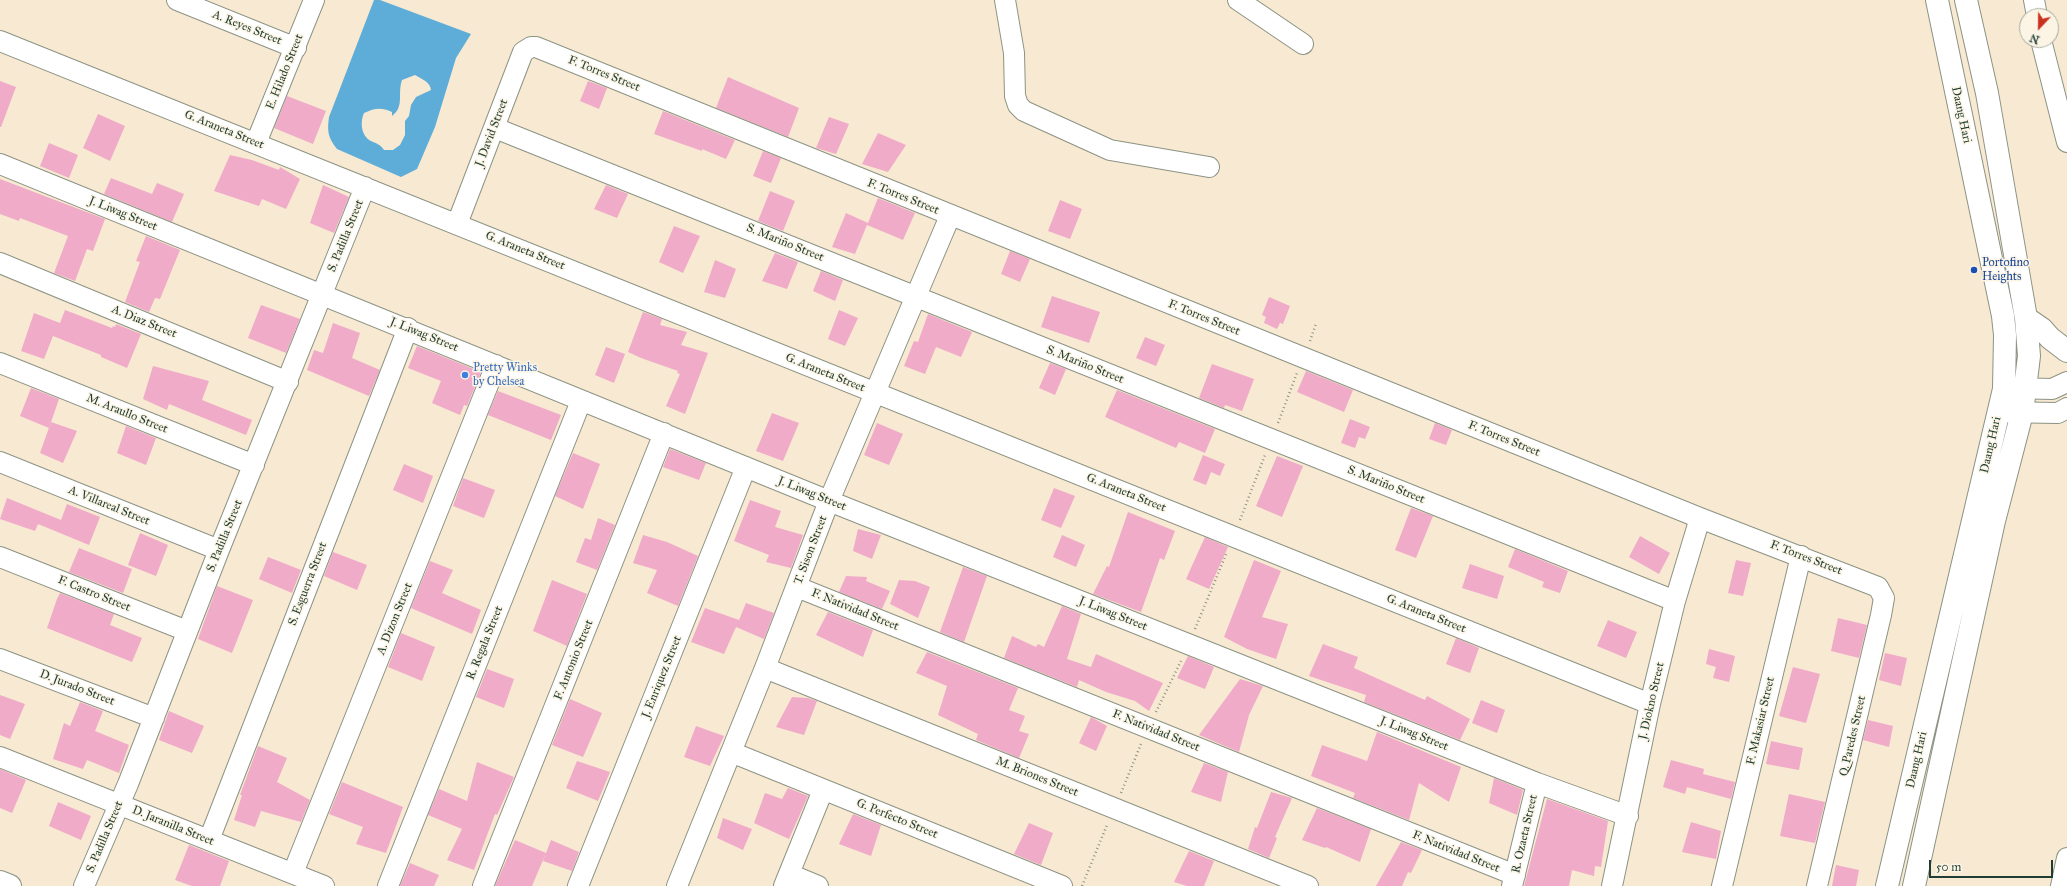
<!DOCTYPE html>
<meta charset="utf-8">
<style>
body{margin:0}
#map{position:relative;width:2067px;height:886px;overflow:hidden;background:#f8e9d2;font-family:"IM FELL Great Primer",serif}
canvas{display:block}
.north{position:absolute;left:2019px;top:8px;width:40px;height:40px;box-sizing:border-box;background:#fcf5e5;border:1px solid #a4ab9e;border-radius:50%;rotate:202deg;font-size:11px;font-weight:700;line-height:16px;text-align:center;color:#1f3d34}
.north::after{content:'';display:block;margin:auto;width:14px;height:18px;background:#c8321e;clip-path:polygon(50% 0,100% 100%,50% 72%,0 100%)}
.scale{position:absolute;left:1929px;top:860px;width:124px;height:18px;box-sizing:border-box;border:2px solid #1f3d34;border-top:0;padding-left:5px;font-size:12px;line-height:14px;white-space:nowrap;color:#1f3d34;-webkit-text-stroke:3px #fcf5e5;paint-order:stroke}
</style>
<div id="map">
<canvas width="2067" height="886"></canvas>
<div class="north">N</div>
<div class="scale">50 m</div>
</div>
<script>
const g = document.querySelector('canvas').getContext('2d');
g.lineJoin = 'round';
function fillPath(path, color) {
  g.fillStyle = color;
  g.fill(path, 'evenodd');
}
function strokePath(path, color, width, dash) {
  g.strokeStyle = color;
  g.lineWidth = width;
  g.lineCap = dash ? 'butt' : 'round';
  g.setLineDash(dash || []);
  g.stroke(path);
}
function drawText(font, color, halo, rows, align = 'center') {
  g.font = font + ' "IM FELL Great Primer",serif';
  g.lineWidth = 3;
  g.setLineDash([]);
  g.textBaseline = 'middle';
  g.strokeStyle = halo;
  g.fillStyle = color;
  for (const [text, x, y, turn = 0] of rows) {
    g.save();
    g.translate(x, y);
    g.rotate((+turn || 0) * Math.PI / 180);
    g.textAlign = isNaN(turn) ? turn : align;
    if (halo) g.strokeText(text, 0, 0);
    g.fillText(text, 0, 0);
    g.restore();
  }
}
const water = new Path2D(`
 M 374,0 L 380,0 L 471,34 L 456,58 L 435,127 L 417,169 L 401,177 L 337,149 C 328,138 327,131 329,117 ZM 415,75 C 422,79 430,82 431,90 L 416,97 L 411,105 L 409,116 L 405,121 L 405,135 L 400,145 L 393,150 L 384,150 C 380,144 377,144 371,141 C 361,136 360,122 364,113 C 375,108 381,107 392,112 L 392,116 C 405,106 397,94 402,80 Z`);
const building = new Path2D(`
 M 728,77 L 799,108 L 788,137 L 716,108 Z
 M 0,81 L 16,87 L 1,127 L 0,127 Z
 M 588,81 L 607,88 L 599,109 L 580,101 Z
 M 287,96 L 326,111 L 313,144 L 274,128 Z
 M 663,111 L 735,140 L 726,159 L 702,149 L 702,151 L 654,134 Z
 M 98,114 L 125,126 L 110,161 L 83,148 Z
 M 829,117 L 849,124 L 836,154 L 816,148 Z
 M 878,133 L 906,145 L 888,172 L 862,164 Z
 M 49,143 L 78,155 L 69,178 L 40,166 Z
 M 763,151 L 781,158 L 771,183 L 753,176 Z
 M 230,155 L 252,160 L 279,170 L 280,167 L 300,179 L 286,209 L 262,199 L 259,206 L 214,191 Z
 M 111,178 L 152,194 L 157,183 L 184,194 L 172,222 L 104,194 Z
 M 0,179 L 105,219 L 93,251 L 87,249 L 75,281 L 54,273 L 68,236 L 20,218 L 19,221 L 0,214 Z
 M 323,185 L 349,197 L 334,233 L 310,223 Z
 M 606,185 L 628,194 L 617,218 L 594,209 Z
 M 770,191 L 795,201 L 783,231 L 758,221 Z
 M 878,198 L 915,213 L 903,240 L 867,225 L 855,254 L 832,247 L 846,213 L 868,223 Z
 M 1060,200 L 1082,209 L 1070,239 L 1048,231 Z
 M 674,226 L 700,236 L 683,273 L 659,262 Z
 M 146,236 L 180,250 L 160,299 L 155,298 L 149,312 L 125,302 L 140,262 L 136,261 Z
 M 1010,251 L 1030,259 L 1020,282 L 1001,274 Z
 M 775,253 L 798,262 L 787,289 L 762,281 Z
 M 715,260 L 736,269 L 725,298 L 704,292 Z
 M 821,271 L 843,280 L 835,301 L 813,291 Z
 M 1052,296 L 1100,312 L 1089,343 L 1041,327 Z
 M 1269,297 L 1290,306 L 1283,324 L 1280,323 L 1277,329 L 1264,323 L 1266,317 L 1262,315 Z
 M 261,305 L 300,319 L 286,353 L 248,338 Z
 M 65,310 L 112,328 L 113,326 L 115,327 L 116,324 L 141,334 L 127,368 L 101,357 L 101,355 L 53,336 L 44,359 L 21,351 L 34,313 L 60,323 Z
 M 839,310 L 858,318 L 845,346 L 828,339 Z
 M 643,312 L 662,319 L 660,325 L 687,332 L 681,345 L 708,353 L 685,414 L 666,406 L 680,374 L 677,373 L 678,371 L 641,358 L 628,352 Z
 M 928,314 L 972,332 L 961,357 L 936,347 L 925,374 L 904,366 L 914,341 L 918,342 Z
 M 333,323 L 360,333 L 352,358 L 380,370 L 369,396 L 307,370 L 314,350 L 323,353 Z
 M 1145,337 L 1165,345 L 1156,366 L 1136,358 Z
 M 417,346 L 481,372 L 467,406 L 464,405 L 460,415 L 432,403 L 441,381 L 408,368 Z
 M 606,347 L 625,354 L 614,383 L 595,375 Z
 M 1050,363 L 1066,369 L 1055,395 L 1039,388 Z
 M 1212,364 L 1254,379 L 1242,411 L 1225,405 L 1224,408 L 1199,398 Z
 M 153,366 L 209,381 L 202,400 L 252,420 L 246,435 L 169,404 L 167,410 L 143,399 Z
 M 1306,371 L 1353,390 L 1344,412 L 1297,392 Z
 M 31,388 L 59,399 L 49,428 L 20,416 Z
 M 1117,390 L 1215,429 L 1205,453 L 1179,442 L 1176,448 L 1105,417 Z
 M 498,391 L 561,415 L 551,440 L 488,415 Z
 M 772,413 L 799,423 L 783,461 L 756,451 Z
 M 1350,419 L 1370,427 L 1365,439 L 1359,437 L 1355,448 L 1341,443 Z
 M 51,422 L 77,431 L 63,463 L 40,453 Z
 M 877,423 L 903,434 L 889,465 L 864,455 Z
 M 1435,423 L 1452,430 L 1446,445 L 1429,439 Z
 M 126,426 L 156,438 L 146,465 L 117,453 Z
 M 670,449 L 706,463 L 699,480 L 663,467 Z
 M 573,453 L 600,464 L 583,509 L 555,496 Z
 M 1203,455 L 1225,464 L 1220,476 L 1211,472 L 1206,485 L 1193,480 Z
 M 1277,456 L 1303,466 L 1282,517 L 1256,506 Z
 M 404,464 L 433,476 L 423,503 L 393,490 Z
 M 463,478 L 495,490 L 484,518 L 453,506 Z
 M 1054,488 L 1075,496 L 1061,528 L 1041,520 Z
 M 7,498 L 61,520 L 67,504 L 100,517 L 89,545 L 38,524 L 35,531 L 0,519 Z
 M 750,500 L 781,511 L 775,527 L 803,535 L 791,568 L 766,562 L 769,555 L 734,541 Z
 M 1411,508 L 1433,516 L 1416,558 L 1395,550 Z
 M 1128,512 L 1175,531 L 1164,560 L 1160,558 L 1141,612 L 1093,594 L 1107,566 L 1109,567 Z
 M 598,518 L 615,525 L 597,570 L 576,562 L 585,538 L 591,540 Z
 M 858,529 L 881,535 L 872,559 L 853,551 Z
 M 140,533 L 168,545 L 156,576 L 128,565 Z
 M 643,535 L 667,542 L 698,556 L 678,606 L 647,593 L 657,570 L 633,563 Z
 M 1062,535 L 1085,545 L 1076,567 L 1053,557 Z
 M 1640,536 L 1670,553 L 1659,574 L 1629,557 Z
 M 1205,537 L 1228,547 L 1209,589 L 1186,579 Z
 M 79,548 L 132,569 L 123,593 L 69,572 Z
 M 1515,549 L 1568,571 L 1560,593 L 1542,587 L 1544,582 L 1508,567 Z
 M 333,552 L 367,565 L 357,590 L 324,576 Z
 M 268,557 L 301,570 L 292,593 L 259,579 Z
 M 1254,560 L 1281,571 L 1262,617 L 1288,624 L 1276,659 L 1247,649 L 1224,637 Z
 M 1736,560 L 1751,563 L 1743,596 L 1728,593 Z
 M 430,561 L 453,570 L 442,593 L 481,610 L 472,634 L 411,608 Z
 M 1470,564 L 1504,576 L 1497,599 L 1462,588 Z
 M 963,567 L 987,576 L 964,642 L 940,632 Z
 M 846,576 L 867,577 L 866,581 L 890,591 L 882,609 L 839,592 Z
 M 552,580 L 587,594 L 567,646 L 533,631 Z
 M 899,580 L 915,581 L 930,587 L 918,618 L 890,604 Z
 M 217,586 L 253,600 L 232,653 L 198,639 Z
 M 60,593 L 114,614 L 110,625 L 142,638 L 132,662 L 47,628 L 57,599 Z
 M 746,603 L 774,613 L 764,639 L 736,627 L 724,654 L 691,642 L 705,608 L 739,620 Z
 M 1062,606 L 1081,614 L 1067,659 L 1091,667 L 1096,654 L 1163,683 L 1149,711 L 1135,701 L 1106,692 L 1079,680 L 1077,687 L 1004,658 L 1012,636 L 1036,647 L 1038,644 L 1044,647 Z
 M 828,612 L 873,630 L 863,657 L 816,635 Z
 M 1838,618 L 1867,625 L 1859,658 L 1831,651 Z
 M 1608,620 L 1637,632 L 1626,658 L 1597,646 Z
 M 401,633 L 435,647 L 422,681 L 388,667 Z
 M 1456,638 L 1479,648 L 1470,673 L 1446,664 Z
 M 1323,644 L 1358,657 L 1354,668 L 1425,700 L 1427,696 L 1470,719 L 1460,740 L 1364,702 L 1366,695 L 1309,676 Z
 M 1709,649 L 1735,656 L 1729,682 L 1713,678 L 1716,667 L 1706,664 Z
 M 927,652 L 1018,688 L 1009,710 L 1025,716 L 1019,731 L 1029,734 L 1019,758 L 976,740 L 978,734 L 938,715 L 947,686 L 916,673 Z
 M 1885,653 L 1907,658 L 1901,686 L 1879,680 Z
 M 1188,656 L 1214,667 L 1205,689 L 1177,678 Z
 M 1793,667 L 1820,674 L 1806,723 L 1779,716 Z
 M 487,669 L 514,679 L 504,708 L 476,697 Z
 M 1240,679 L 1263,686 L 1249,715 L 1239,752 L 1199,735 Z
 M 0,695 L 25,704 L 10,739 L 0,735 Z
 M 792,697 L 808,698 L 817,701 L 804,735 L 776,727 Z
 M 570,699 L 602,713 L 583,757 L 552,745 Z
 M 1481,700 L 1505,710 L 1497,733 L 1472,723 Z
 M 80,702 L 103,711 L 95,731 L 129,745 L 119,773 L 87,760 L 83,769 L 53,759 L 64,723 L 70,726 Z
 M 169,711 L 204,726 L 192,753 L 159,740 Z
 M 1091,717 L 1107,726 L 1096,751 L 1079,743 Z
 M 1868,720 L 1893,726 L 1889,747 L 1863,740 Z
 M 696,726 L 724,736 L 710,766 L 684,757 Z
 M 1377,732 L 1461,767 L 1449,802 L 1419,783 L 1409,820 L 1353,798 L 1355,793 L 1311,776 L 1322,745 L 1367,761 Z
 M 1771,741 L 1803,748 L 1799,770 L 1766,764 Z
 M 258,746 L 287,758 L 277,782 L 310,800 L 301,822 L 261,811 L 255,827 L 234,820 L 242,795 L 240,795 Z
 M 1671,760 L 1704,769 L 1703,774 L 1735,782 L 1731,799 L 1687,787 L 1685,794 L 1663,787 Z
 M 577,761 L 610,772 L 598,801 L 566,788 Z
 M 477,762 L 514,777 L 497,815 L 495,814 L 474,870 L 447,860 L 462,829 L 428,815 L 439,789 L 467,801 Z
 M 1204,763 L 1228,772 L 1221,802 L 1191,792 Z
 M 0,769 L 26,780 L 12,813 L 0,808 Z
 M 1494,778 L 1523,790 L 1517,815 L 1489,803 Z
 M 342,782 L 403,807 L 386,853 L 356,844 L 363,827 L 329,814 Z
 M 788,788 L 808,796 L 789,839 L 754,823 L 765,793 L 782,799 Z
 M 1271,792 L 1292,798 L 1275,837 L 1277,838 L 1269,858 L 1248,849 L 1255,827 L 1257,828 Z
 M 1789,794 L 1825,802 L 1815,843 L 1780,836 Z
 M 1547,799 L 1608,821 L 1601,867 L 1595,866 L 1594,876 L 1572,870 L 1569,886 L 1524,886 Z
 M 58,802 L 91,816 L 81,840 L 49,826 Z
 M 1317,808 L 1371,829 L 1360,862 L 1326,847 L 1325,848 L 1302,840 Z
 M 853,814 L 881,825 L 871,856 L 839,844 Z
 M 723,818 L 752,829 L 743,850 L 717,838 Z
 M 1691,822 L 1721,831 L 1716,859 L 1682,852 Z
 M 1029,823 L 1053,833 L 1041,865 L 1014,854 Z
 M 515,840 L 546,853 L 532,886 L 495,886 Z
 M 551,840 L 579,852 L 572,871 L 543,861 Z
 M 1401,842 L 1422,850 L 1411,873 L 1408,872 L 1402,886 L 1376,886 Z
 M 189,845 L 229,861 L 220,886 L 192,886 L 175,880 Z
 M 1189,851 L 1214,861 L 1204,886 L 1187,886 L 1174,882 Z
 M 410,863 L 439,875 L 434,886 L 400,886 Z
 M 1836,865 L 1859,870 L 1856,886 L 1832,886 Z`);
const path = new Path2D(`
 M 1310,341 L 1316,324
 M 1278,423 L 1297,373
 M 1240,520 L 1265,455
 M 1195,629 L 1227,552
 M 1156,712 L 1181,661
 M 1121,793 L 1141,744
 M 1082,886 L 1107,825`);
const street = new Path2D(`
 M 177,0 L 296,48
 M 1005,0 L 1014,53 L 1015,96 L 1018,105 L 1024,111 L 1110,150 L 1209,167
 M 1238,0 L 1303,44
 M 2034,0 L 2037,16
 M 2041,40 L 2067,142
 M 0,41 L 1650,704
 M 495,128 L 1675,601
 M 256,143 L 314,0
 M 0,164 L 829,501 L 1537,783 L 1628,816
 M 457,224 L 523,52 L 531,47 L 536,47 L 1700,518 L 1878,587 L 1884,598 L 1881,615 L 1817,886
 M 0,263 L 288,382
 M 0,363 L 254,465
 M 2010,388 L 2052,389 L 2067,382
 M 1998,412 L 2058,413 L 2067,408
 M 0,462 L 219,550
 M 0,557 L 187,631
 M 797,587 L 1515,875
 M 0,659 L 154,718
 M 765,668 L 1308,886
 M 731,752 L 1062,886
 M 0,757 L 324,886
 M 209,840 L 408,328
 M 293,873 L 496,365
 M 789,874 L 818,886
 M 84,886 L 128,784 L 219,550 L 365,187
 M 388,886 L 581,401
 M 483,886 L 664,433
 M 578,886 L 746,467
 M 677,886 L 765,668 L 829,501 L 950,216
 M 784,886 L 823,790
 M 1512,886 L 1537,783
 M 1612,886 L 1650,704 L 1675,601 L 1700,518
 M 1722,886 L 1801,556
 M 2061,886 L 2067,858`);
const secondary = new Path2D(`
 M 0,882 L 10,886`);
const primary = new Path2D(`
 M 2026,318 L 2042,329 L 2050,338 L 2067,351
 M 1887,886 L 2004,389 L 2005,335 L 2003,316 L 1937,0
 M 1914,886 L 1994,521 L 2022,413 L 2029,356 L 2026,318 L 1987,93 L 1966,0`);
const markers = [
 [1974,270,4,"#1a4fb4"],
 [465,375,4,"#3f7fe0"]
];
const streetNames = [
 ["A. Reyes Street",247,28,22],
 ["E. Hilado Street",285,72,-68],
 ["F. Torres Street",604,74,22],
 ["Daang Hari",1961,115,78],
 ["G. Araneta Street",224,130,22],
 ["J. David Street",492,133,-69],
 ["F. Torres Street",903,197,22],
 ["J. Liwag Street",123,214,22],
 ["S. Padilla Street",346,236,-68],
 ["S. Mariño Street",785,243,22],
 ["G. Araneta Street",525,251,22],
 ["F. Torres Street",1204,318,22],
 ["A. Diaz Street",144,322,22],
 ["J. Liwag Street",424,335,22],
 ["S. Mariño Street",1085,365,22],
 ["G. Araneta Street",825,373,22],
 ["M. Araullo Street",127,414,22],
 ["F. Torres Street",1504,439,22],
 ["Daang Hari",1991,445,-77],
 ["S. Mariño Street",1386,485,22],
 ["G. Araneta Street",1126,493,22],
 ["J. Liwag Street",812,494,22],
 ["A. Villareal Street",109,506,22],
 ["S. Padilla Street",225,536,-68],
 ["T. Sison Street",811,550,-69],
 ["F. Torres Street",1806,558,21],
 ["S. Esguerra Street",308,584,-69],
 ["F. Castro Street",94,594,22],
 ["F. Natividad Street",855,610,22],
 ["J. Liwag Street",1113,614,22],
 ["G. Araneta Street",1426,614,22],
 ["A. Dizon Street",395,619,-68],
 ["R. Regala Street",485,643,-68],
 ["F. Antonio Street",574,660,-68],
 ["J. Enriquez Street",662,677,-68],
 ["D. Jurado Street",77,688,21],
 ["J. Diokno Street",1652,701,-77],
 ["F. Makasiar Street",1761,721,-77],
 ["F. Natividad Street",1156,731,22],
 ["J. Liwag Street",1414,734,22],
 ["Q. Paredes Street",1853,736,-77],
 ["Daang Hari",1917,760,-77],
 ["M. Briones Street",1037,777,22],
 ["G. Perfecto Street",897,819,22],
 ["D. Jaranilla Street",173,826,22],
 ["R. Ozaeta Street",1525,834,-77],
 ["S. Padilla Street",105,837,-67],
 ["F. Natividad Street",1456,852,22]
];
const transitNames = [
 ["Portofino",1982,263],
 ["Heights",1982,277]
];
const shopNames = [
 ["Pretty Winks",473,368],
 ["by Chelsea",473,382]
];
fillPath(water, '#5dadd8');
fillPath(building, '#f0abc9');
strokePath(street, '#8c9383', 22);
strokePath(secondary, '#8c9383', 24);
strokePath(primary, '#8c9383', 24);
strokePath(path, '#8c9383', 2.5, [1, 3]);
strokePath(street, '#fff', 20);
strokePath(secondary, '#fff', 22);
strokePath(primary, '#fff', 22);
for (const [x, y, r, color] of markers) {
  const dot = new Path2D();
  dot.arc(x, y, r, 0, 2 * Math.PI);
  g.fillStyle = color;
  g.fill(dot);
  strokePath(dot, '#fcf5e5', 1.5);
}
drawText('12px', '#1f3d34', '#fcf5e5', streetNames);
drawText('12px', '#164399', '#fcf5e5', transitNames, 'left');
drawText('12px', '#366cbe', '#fcf5e5', shopNames, 'left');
</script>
